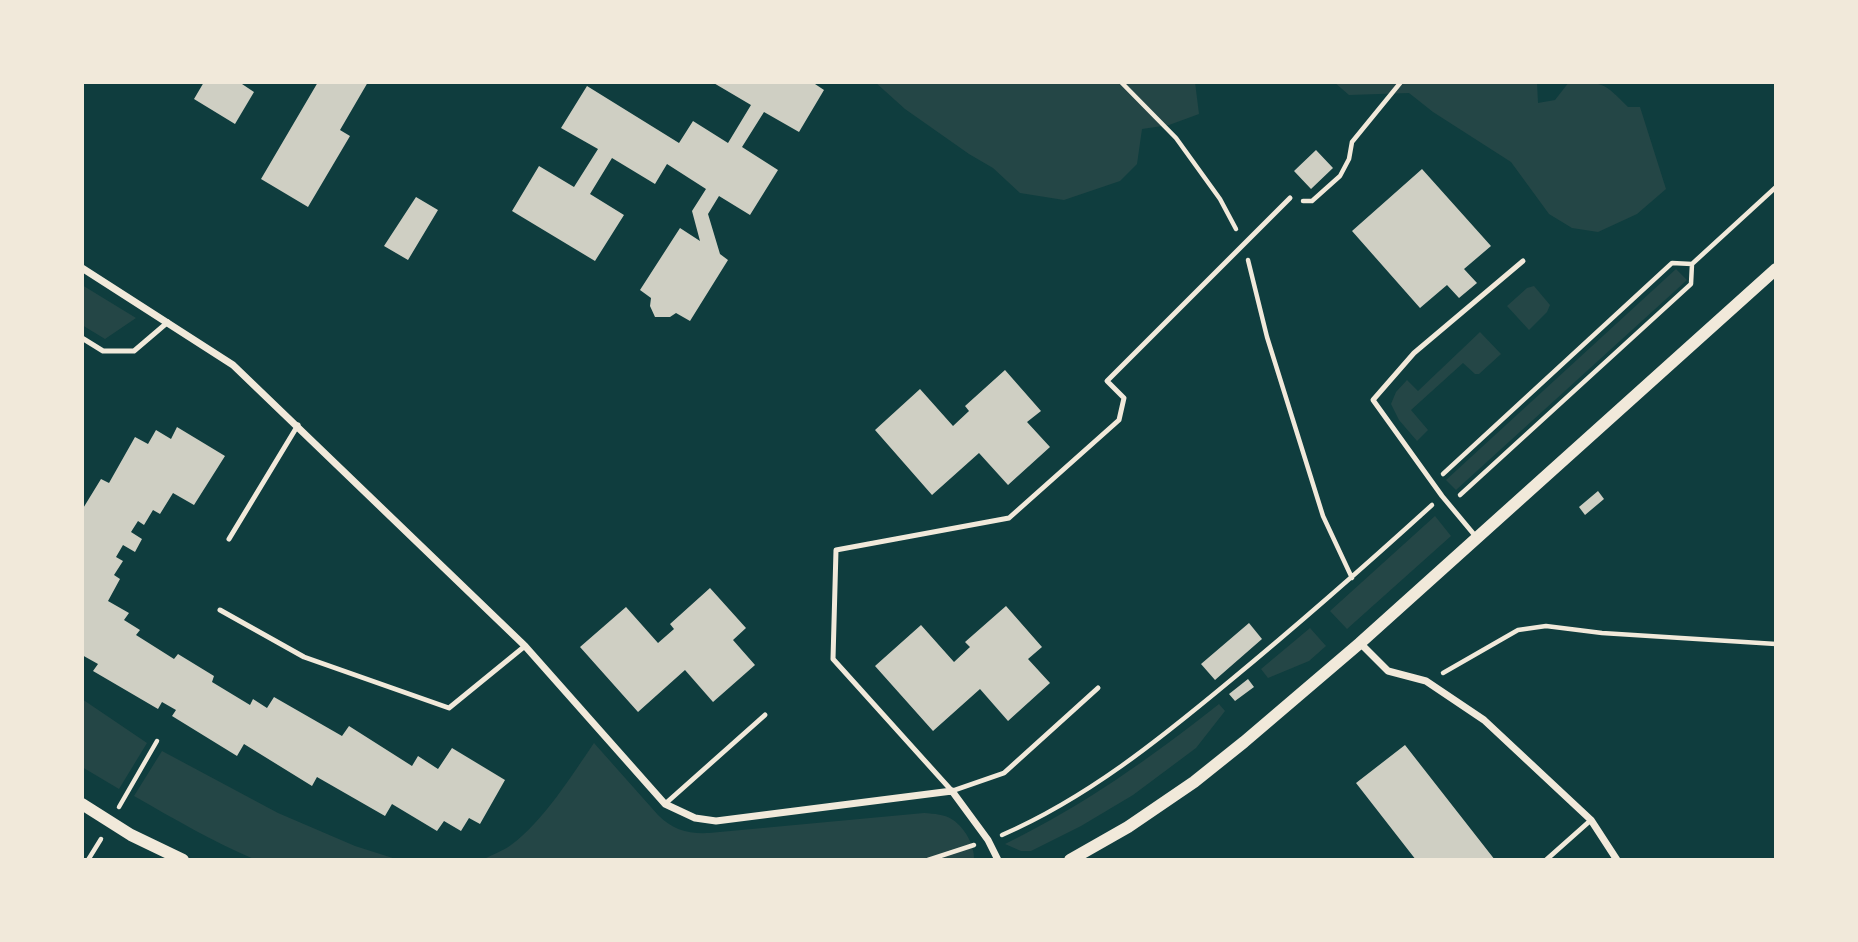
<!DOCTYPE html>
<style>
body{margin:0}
#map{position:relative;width:1858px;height:942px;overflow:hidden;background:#0f3d3e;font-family:Lato,sans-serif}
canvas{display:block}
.frame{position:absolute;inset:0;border:84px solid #f1e9da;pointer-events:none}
</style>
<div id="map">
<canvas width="1858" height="942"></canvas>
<div class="frame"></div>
</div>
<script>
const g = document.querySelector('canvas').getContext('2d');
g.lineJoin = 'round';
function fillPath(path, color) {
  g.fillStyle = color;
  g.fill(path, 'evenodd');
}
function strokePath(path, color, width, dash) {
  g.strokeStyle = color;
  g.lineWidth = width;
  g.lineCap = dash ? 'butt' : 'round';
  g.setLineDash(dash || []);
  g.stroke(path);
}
const green = new Path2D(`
 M 875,82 L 1195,82 L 1199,114 L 1169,125 L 1142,129 L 1137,164 L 1120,181 L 1064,200 L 1020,193 L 993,168 L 969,154 L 905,109 Z
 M 1334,82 L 1537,82 L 1538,103 L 1555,100 L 1569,82 C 1604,82 1604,83 1628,107 L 1640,107 L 1666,189 L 1637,214 L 1598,232 L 1572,228 L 1549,214 L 1511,162 L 1433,112 L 1409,93 L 1349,95 Z
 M 1676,269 L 1687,280 L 1456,490 L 1446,480 Z
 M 82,285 L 136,318 L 105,339 L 82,325 Z
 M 1534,286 L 1550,305 L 1547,312 L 1529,330 L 1507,306 L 1527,288 Z
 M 1480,332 L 1501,354 L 1479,374 L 1475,374 L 1463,363 L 1411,410 L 1428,430 L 1417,441 L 1399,420 L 1391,404 L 1396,392 L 1407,380 L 1418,391 Z
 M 1435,516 L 1451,536 L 1347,629 L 1330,611 Z
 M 1310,628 L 1326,646 L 1309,661 L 1268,678 L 1261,669 Z
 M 82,699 L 147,743 L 119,789 L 82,767 Z
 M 1219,704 L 1225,711 L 1196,748 L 1133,795 L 1081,826 L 1031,851 L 1021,851 L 1005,844 C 1086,804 1149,759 1219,704 Z
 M 594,743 L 658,815 C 673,830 688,834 709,833 L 924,813 C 934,814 945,814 953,820 C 965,828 975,846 974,860 L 482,860 C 491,855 503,851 511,845 C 543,822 572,775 594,743 Z
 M 162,751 L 278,813 L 355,846 L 399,860 L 256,860 C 214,842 174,819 134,796 Z`);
const building = new Path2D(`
 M 204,82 L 239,82 L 254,92 L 235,124 L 194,99 Z
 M 318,82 L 368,82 L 340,130 L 350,136 L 308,207 L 261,179 Z
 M 712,82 L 812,82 L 824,90 L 799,132 L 764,112 L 742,147 L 778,170 L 750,215 L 719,196 L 708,214 L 720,254 L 728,260 L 690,321 L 676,313 L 670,317 L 655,317 L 650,306 L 651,298 L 640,290 L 680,228 L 700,241 L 692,211 L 706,189 L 667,164 L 655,184 L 612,158 L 590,194 L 624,215 L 595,261 L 512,211 L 539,166 L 574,187 L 598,149 L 561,128 L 587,86 L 679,143 L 693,121 L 728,143 L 751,105 Z
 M 1316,150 L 1333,168 L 1311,189 L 1294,171 Z
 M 1422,169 L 1491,246 L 1464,269 L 1477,283 L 1459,298 L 1447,285 L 1420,308 L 1352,231 Z
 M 416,197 L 438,210 L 408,260 L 384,246 Z
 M 1005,370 L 1041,411 L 1027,422 L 1050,447 L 1008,485 L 979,453 L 932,495 L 875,430 L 920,389 L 953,426 L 969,411 L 965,406 Z
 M 177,427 L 225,456 L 194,505 L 173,493 L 160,514 L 153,510 L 144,525 L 138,521 L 131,532 L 142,539 L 135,552 L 123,545 L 116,557 L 123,561 L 114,575 L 120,579 L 108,601 L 129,613 L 124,620 L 140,630 L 136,635 L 174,659 L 178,654 L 214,676 L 212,682 L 250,705 L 253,699 L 267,708 L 274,697 L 342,736 L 349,726 L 412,766 L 418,756 L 438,769 L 452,748 L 505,780 L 480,824 L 469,818 L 461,831 L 444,821 L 437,831 L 392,804 L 385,816 L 317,777 L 312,786 L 244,744 L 237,756 L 172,716 L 176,710 L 162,702 L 158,709 L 93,671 L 98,664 L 82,655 L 82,510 L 101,479 L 109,483 L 135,437 L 148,444 L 156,430 L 171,439 Z
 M 1598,491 L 1604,499 L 1585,515 L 1579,507 Z
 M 710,588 L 746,628 L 733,640 L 755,665 L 713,702 L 685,670 L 638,712 L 580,647 L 626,607 L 658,643 L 674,629 L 670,624 Z
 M 1006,606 L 1042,647 L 1028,659 L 1050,683 L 1008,721 L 980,689 L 933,731 L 875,666 L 921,625 L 954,662 L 970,647 L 965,642 Z
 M 1249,623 L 1262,639 L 1215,680 L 1201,664 Z
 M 1248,679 L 1254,687 L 1235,701 L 1229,694 Z
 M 1405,745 L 1495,860 L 1416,860 L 1356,783 Z`);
const path = new Path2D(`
 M 1121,82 L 1176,138 L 1220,199 L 1236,229
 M 1303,201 L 1312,201 L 1340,176 L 1349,159 L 1352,142 L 1401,82
 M 1248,260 L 1267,337 L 1323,516 L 1352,578
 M 1443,474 L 1672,263 L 1692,264
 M 1460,495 L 1691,284 L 1692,264 L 1776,187
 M 1443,673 L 1518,630 L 1546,626 L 1602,633 L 1776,644
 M 119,807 L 157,741
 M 1002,835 C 1087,798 1160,739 1231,680 C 1300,623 1366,565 1432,505
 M 88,860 L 101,839
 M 928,860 L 974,845`);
const service = new Path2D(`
 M 82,338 L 103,351 L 134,351 L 168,322
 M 1477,538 L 1442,496 L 1373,400 L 1414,353 L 1523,261
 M 229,539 L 298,425
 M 220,610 L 304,657 L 449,708 L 525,646
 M 1098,688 L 1004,773 L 952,791 L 833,659 L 836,550 L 1009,518 L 1119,420 L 1124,398 L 1107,381 L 1290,198
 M 665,804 L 765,715
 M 1546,860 L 1591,820`);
const minor = new Path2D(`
 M 82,268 L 233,365 L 525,646 L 665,804 L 695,818 L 716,821 L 952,791 L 988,840 L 998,860
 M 1360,643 L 1388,671 L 1426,681 L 1484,720 L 1591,820 L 1617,860`);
const tertiary = new Path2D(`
 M 82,804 L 131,835 L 183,860
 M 1070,860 L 1128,827 L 1194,782 L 1244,742 L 1360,643 L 1776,269`);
fillPath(green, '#244646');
fillPath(building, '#cfcfc3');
strokePath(path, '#f1e9da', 4.5);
strokePath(service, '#f1e9da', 5);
strokePath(minor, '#f1e9da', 7);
strokePath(tertiary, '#f1e9da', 12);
</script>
